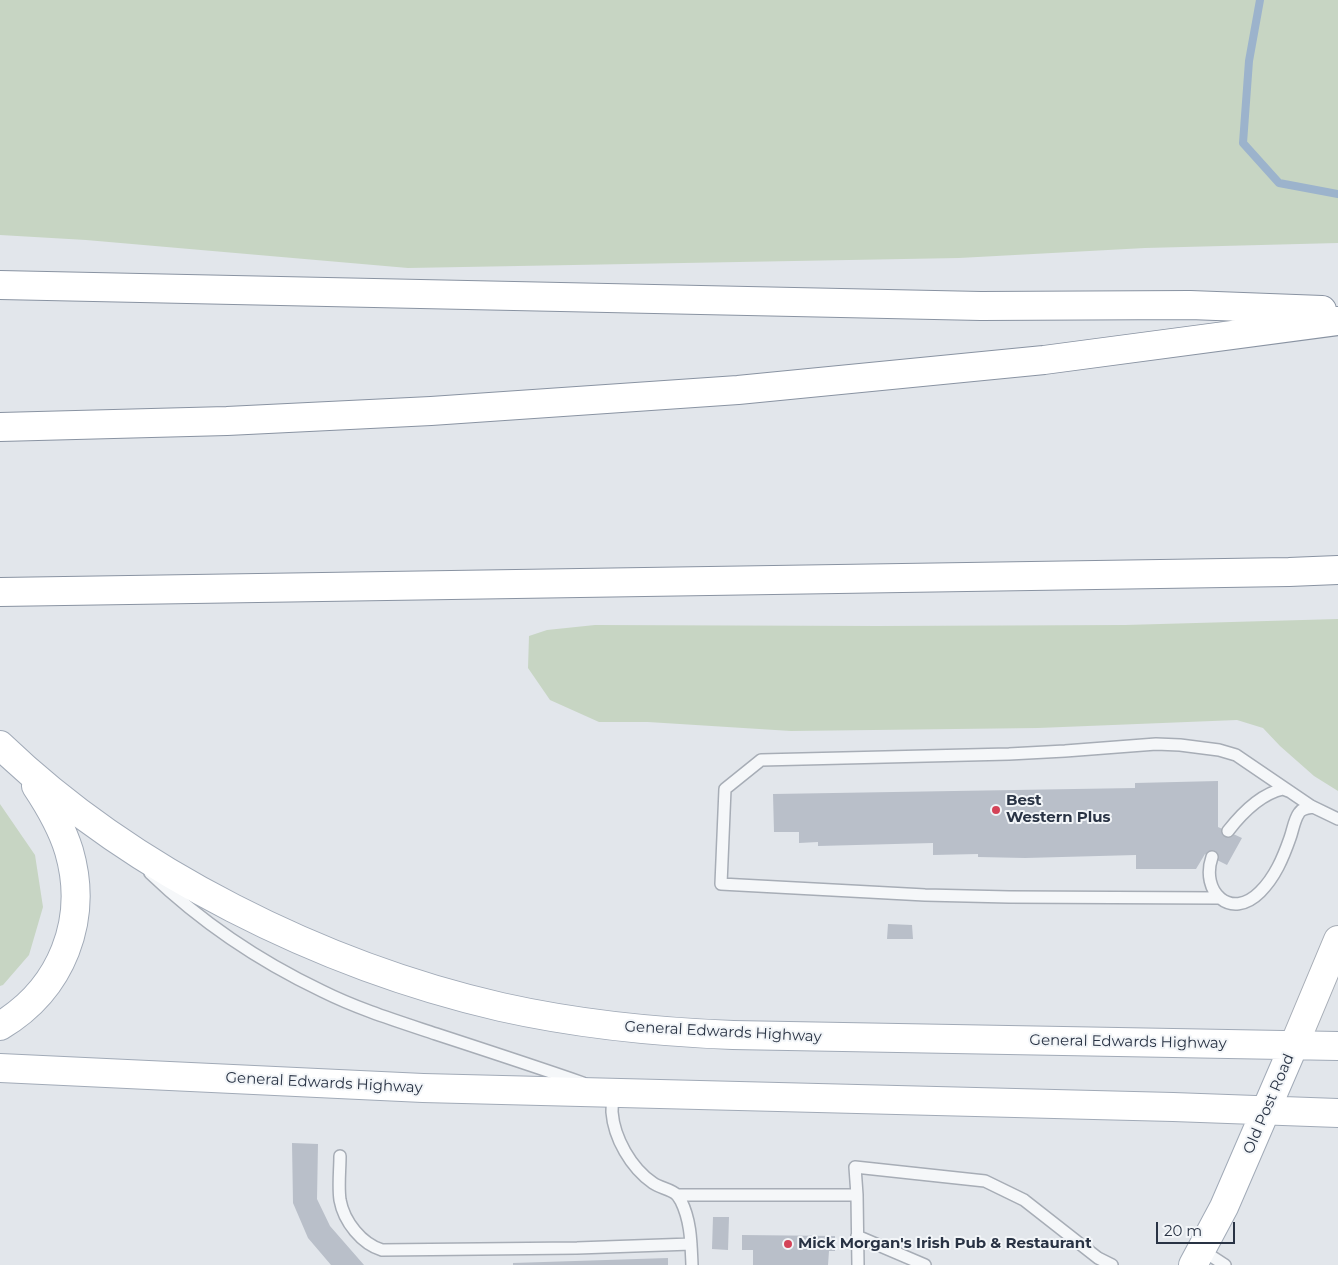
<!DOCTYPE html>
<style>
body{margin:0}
#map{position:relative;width:1338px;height:1265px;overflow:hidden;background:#e2e6eb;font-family:Montserrat,sans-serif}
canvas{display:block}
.scale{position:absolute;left:1156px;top:1222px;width:79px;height:22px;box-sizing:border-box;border:2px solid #293344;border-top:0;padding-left:6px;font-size:15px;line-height:18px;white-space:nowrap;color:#293344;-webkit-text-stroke:4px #f2f5f8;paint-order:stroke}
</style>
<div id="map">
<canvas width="1338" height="1265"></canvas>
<div class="scale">20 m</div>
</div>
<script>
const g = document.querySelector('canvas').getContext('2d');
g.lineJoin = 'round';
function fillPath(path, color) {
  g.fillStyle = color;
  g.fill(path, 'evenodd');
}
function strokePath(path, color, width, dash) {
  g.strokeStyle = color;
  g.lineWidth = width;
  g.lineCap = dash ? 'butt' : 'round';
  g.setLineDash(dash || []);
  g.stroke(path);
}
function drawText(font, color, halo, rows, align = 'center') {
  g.font = font + ' Montserrat,sans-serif';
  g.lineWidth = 4;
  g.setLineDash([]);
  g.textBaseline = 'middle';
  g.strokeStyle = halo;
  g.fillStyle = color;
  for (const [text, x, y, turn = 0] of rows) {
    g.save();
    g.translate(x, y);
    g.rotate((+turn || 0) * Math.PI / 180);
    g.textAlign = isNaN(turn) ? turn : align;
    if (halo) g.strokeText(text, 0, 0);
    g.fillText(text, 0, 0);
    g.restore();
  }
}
const green = new Path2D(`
 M 0,0 L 1338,0 L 1338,243 L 1145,248 L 959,258 L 408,268 L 86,240 L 0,235 Z
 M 1338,619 L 1338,791 L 1314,776 L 1280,746 L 1263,728 L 1237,720 L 1038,728 L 791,731 L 648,722 L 599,722 L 550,700 L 528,668 L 529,636 L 547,630 L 595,625 L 878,626 L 1125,625 Z
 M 0,804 L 35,855 L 43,907 L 29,955 L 3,985 L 0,986 Z`);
const stream = new Path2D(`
 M 1260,0 L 1249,61 L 1243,143 L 1279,183 L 1338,194`);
const building = new Path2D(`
 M 1218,781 L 1218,827 L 1242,838 L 1227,865 L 1205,854 L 1196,869 L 1136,869 L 1136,855 L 1025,858 L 978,857 L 978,854 L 933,855 L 933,843 L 818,846 L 818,842 L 799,843 L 799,832 L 774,832 L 773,794 L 1135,788 L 1135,783 Z
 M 888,924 L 912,925 L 913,939 L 887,939 Z
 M 292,1143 L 318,1144 L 317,1199 L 330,1226 L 364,1265 L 331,1265 L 308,1238 L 293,1203 Z
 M 713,1217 L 729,1217 L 728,1250 L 712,1249 Z
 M 742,1235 L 835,1236 L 835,1251 L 829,1251 L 828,1265 L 753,1265 L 753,1250 L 742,1250 Z
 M 668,1258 L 668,1265 L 513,1265 L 513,1263 Z`);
const lane = new Path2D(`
 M 1228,831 C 1242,813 1260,794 1283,789 L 1288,791
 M 1212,857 C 1200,892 1231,921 1260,892 C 1275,877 1283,858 1290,838 C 1293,830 1294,820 1299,813 C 1302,808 1308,808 1313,807
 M 150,873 C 200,921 259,961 322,991 C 358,1009 397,1021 436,1034 C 485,1050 534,1066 583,1083
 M 1218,898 L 1009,897 L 925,895 L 721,884 L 725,789 L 761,760 L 1009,754 L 1065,751 L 1156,744 L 1180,745 L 1219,750 L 1236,755 L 1311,806 L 1338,819
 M 613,1093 C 613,1099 612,1106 612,1112 C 614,1138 631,1168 653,1183 C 660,1188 671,1189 677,1195 C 678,1196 680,1200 681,1201 C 691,1221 691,1243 692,1265
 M 340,1156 C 340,1170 338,1186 340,1200 C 344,1222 362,1244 382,1250 L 577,1248 L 691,1244
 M 678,1195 L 857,1195 L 858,1265
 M 857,1195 L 855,1167 L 985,1181 L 1024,1200 L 1098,1258 L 1112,1265
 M 857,1236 L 925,1265
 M 1202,1250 L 1225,1265`);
const secondary = new Path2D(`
 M 1294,1045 L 1338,940`);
const primary = new Path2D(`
 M 0,745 C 132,872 323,966 501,1007 C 577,1024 655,1032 733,1035 L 1338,1046
 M 0,1026 C 62,989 89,920 69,851 C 62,828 50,807 36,786
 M 0,1068 L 423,1088 L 1173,1107 L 1338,1113
 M 1193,1265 L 1224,1207 L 1294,1045`);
const highway = new Path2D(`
 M 0,285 L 981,306 L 1190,305 L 1322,310
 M 0,427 L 227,421 L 431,411 L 738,390 L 1044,360 L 1338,321
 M 0,592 L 1289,572 L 1338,570`);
const markers = [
 [996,810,5,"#d44358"],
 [788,1244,5,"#d44358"]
];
const poiNames = [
 ["Best",1006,801],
 ["Western Plus",1006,818],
 ["Mick Morgan's Irish Pub & Restaurant",798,1244]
];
const streetNames = [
 ["General Edwards Highway",723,1032,3],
 ["General Edwards Highway",1128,1042,1],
 ["General Edwards Highway",324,1083,3],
 ["Old Post Road",1269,1104,-67]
];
fillPath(green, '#c7d5c3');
strokePath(stream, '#9cb3cc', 8);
fillPath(building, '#b9bfc9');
strokePath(lane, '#a7adb6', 14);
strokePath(secondary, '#a7adb6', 30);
strokePath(primary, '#a1aab7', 30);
strokePath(highway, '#8993a2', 30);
strokePath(lane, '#f5f7f9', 11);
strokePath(secondary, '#fff', 28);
strokePath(primary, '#fff', 28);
strokePath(highway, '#fff', 28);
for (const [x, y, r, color] of markers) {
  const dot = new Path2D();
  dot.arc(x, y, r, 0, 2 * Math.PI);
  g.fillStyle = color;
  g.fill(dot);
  strokePath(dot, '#f2f5f8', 2);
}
drawText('bold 15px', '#293344', '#f2f5f8', poiNames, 'left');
drawText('15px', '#293344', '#f2f5f8', streetNames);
</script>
